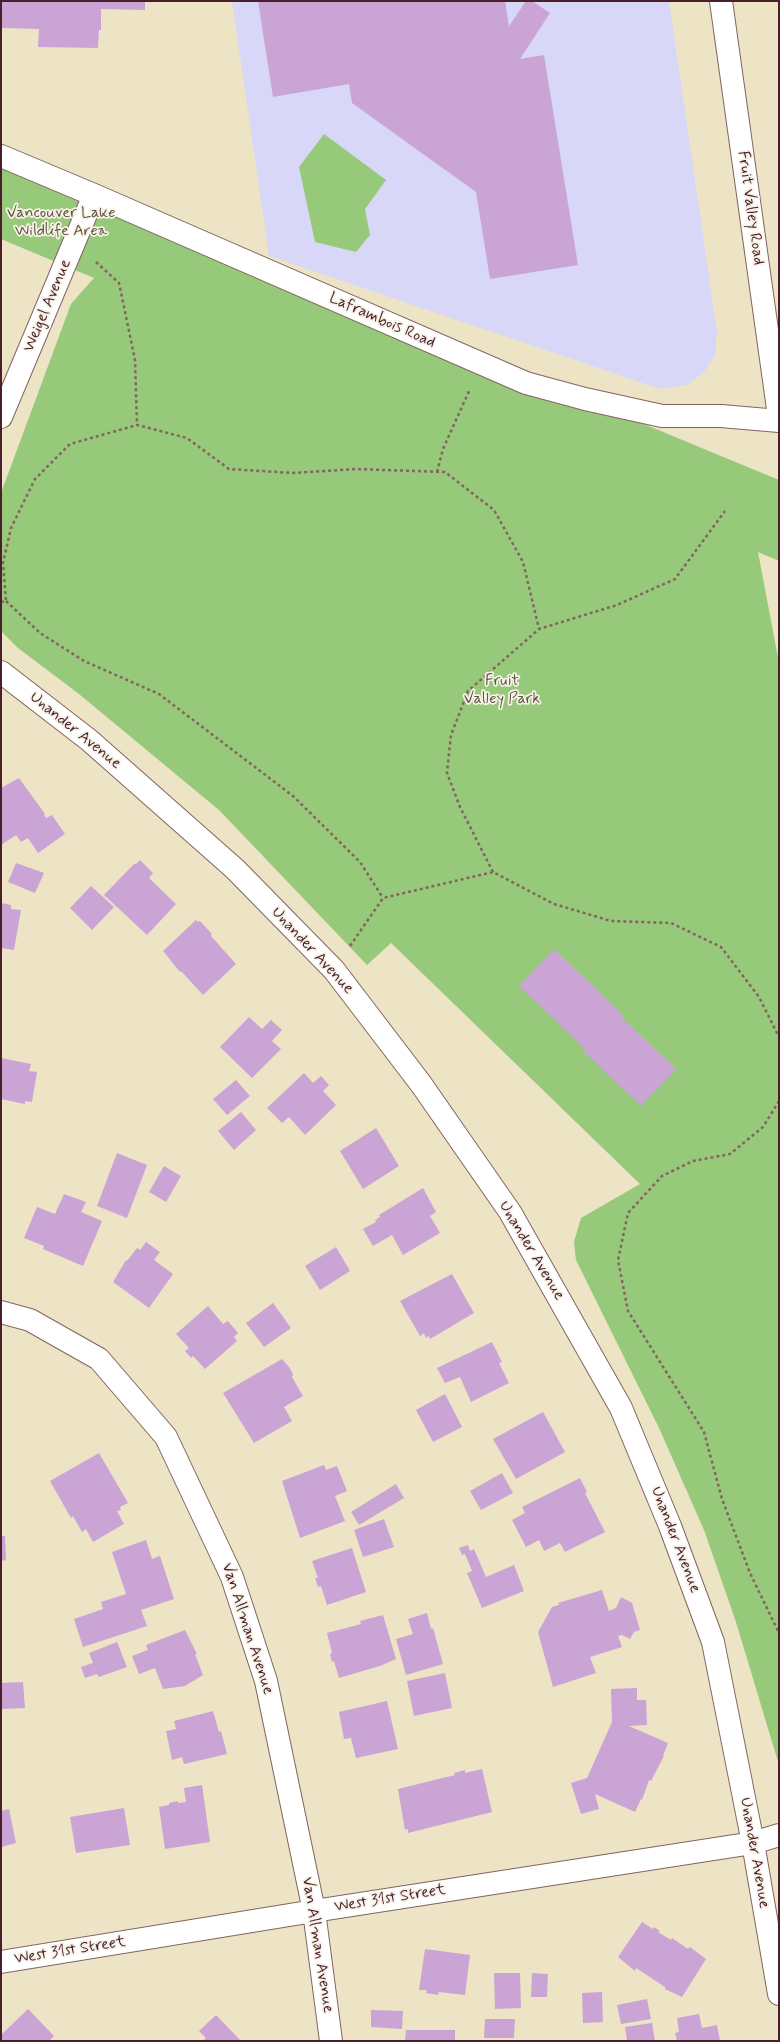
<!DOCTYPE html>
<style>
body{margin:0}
#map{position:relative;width:780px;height:2042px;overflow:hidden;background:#ede3c5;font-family:Mynerve,sans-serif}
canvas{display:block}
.frame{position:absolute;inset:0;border:2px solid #4a1f2b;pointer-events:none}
</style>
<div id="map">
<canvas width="780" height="2042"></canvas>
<div class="frame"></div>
</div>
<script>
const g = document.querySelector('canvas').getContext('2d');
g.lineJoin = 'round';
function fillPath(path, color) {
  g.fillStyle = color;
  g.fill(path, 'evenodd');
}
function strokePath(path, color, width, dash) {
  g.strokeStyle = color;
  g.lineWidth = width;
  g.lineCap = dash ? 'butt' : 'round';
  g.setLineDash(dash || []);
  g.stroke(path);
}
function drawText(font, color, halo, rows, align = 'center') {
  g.font = font + ' Mynerve,sans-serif';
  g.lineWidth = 3.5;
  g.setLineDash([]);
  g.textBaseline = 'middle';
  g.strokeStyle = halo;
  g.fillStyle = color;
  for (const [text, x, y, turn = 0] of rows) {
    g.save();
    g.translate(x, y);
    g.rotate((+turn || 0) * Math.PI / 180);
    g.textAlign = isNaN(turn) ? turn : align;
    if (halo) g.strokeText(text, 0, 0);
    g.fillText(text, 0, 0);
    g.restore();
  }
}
const built = new Path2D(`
 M 232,1 L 669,1 L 717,332 L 715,356 L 703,373 L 687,385 L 660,389 L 269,256 Z`);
const green = new Path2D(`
 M 324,134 L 386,180 L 365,209 L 370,235 L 356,252 L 315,242 L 299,167 Z
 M 1,158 L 779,480 L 779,561 L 758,552 L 779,663 L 779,1765 L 736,1622 L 704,1530 L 659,1428 L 576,1260 L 574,1242 L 581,1218 L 640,1184 L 391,943 L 367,965 L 219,810 L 79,694 L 18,648 L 1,631 L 1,493 L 71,304 L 94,278 L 1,239 Z`);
const building = new Path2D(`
 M 1,1 L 145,1 L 145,10 L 101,9 L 101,30 L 99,30 L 98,48 L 38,47 L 39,29 L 1,28 Z
 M 258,1 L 505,1 L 509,26 L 526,1 L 532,1 L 550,13 L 520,59 L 544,55 L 578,265 L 490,279 L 476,192 L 352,103 L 349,84 L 273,97 Z
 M 19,778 L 45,814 L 44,815 L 46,818 L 52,815 L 65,834 L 38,853 L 28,838 L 21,842 L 16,835 L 1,845 L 1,788 Z
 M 140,860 L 153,873 L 149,878 L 176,904 L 147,935 L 104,895 L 134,864 L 136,864 Z
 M 16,863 L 44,873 L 35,893 L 8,882 Z
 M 91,886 L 114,907 L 92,930 L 70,908 Z
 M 1,903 L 11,905 L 11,909 L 21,910 L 14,950 L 1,948 Z
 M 196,920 L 198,922 L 200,921 L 212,934 L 211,936 L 236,964 L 203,995 L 181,971 L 180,972 L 163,951 Z
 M 554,949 L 623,1015 L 621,1017 L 676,1069 L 641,1106 L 582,1050 L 584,1048 L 519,986 Z
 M 249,1017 L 262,1029 L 271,1020 L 282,1030 L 272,1041 L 281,1049 L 252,1078 L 220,1047 Z
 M 1,1058 L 31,1064 L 29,1071 L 37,1072 L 32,1102 L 25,1101 L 25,1104 L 1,1099 Z
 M 304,1073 L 313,1083 L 321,1076 L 329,1085 L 323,1091 L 336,1105 L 305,1135 L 289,1117 L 282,1123 L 267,1108 Z
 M 236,1080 L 250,1096 L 227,1115 L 213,1099 Z
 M 241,1112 L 256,1130 L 234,1150 L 218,1131 Z
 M 376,1128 L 399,1166 L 363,1189 L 340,1151 Z
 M 117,1153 L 147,1165 L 127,1218 L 97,1206 Z
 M 164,1166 L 181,1176 L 166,1202 L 149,1192 Z
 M 423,1188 L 436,1212 L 430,1216 L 440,1233 L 403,1255 L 392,1235 L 373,1246 L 363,1229 L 376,1222 L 375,1220 L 380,1217 L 379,1215 Z
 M 64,1194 L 86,1202 L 81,1212 L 102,1221 L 83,1266 L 43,1249 L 44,1246 L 24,1238 L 37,1207 L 55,1214 Z
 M 146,1242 L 160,1252 L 154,1260 L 173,1274 L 149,1308 L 113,1282 L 126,1260 L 127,1261 L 137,1248 L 140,1250 Z
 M 336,1247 L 350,1271 L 320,1290 L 305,1266 Z
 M 452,1274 L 474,1313 L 430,1339 L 429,1336 L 426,1338 L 424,1333 L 420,1336 L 400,1301 Z
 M 273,1303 L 291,1328 L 264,1347 L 246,1323 Z
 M 208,1306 L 223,1324 L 228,1321 L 238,1333 L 234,1337 L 237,1341 L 205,1369 L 193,1356 L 191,1358 L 185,1351 L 189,1348 L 176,1334 Z
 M 492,1342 L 502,1362 L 499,1363 L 509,1383 L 471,1402 L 460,1377 L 445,1383 L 437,1368 Z
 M 282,1359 L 289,1367 L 293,1374 L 292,1377 L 303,1396 L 284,1407 L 292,1421 L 254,1443 L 223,1393 Z
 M 445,1394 L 462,1427 L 433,1442 L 416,1410 Z
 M 543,1412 L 565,1452 L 516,1479 L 493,1439 Z
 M 99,1453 L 128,1503 L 120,1507 L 121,1510 L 117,1511 L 124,1524 L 93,1542 L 86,1529 L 82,1532 L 73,1516 L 71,1518 L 50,1481 Z
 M 324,1465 L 326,1470 L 337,1466 L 347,1491 L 335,1496 L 345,1521 L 300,1538 L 282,1481 Z
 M 502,1473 L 513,1493 L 481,1510 L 470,1491 Z
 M 580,1478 L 587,1492 L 585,1493 L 605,1532 L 565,1552 L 560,1543 L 544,1551 L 539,1540 L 526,1547 L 512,1520 L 525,1513 L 522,1507 Z
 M 396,1484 L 404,1498 L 359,1525 L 351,1512 Z
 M 384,1519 L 394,1547 L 363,1557 L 354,1530 Z
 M 1,1536 L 5,1536 L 6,1560 L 1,1561 Z
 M 146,1540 L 152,1559 L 160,1556 L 174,1599 L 141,1610 L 147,1626 L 83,1647 L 74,1619 L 103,1609 L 101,1602 L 126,1594 L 112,1552 Z
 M 468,1545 L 470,1551 L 474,1549 L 486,1577 L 514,1565 L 524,1591 L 482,1608 L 467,1573 L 472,1571 L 465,1554 L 462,1555 L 459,1548 Z
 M 352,1548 L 366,1592 L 327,1605 L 321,1586 L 318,1587 L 315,1578 L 318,1578 L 312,1561 Z
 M 602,1590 L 609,1611 L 616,1608 L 621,1597 L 632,1603 L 640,1630 L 634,1632 L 630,1639 L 622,1635 L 618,1636 L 622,1647 L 590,1657 L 596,1673 L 553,1687 L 538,1632 L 552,1607 L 559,1605 L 558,1603 Z
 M 427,1613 L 431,1629 L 433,1628 L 443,1664 L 406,1675 L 396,1639 L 413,1634 L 408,1619 Z
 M 383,1615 L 396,1659 L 380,1666 L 339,1678 L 334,1661 L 332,1662 L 330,1654 L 332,1653 L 327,1633 L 361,1624 L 360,1621 Z
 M 185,1630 L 197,1654 L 195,1654 L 203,1675 L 185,1686 L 163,1689 L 155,1668 L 139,1674 L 132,1656 L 148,1650 L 146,1645 Z
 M 117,1642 L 127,1667 L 99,1677 L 97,1674 L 85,1678 L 81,1667 L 93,1663 L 89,1653 Z
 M 445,1673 L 452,1708 L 414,1716 L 407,1681 Z
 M 23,1682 L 25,1708 L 1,1709 L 1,1683 Z
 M 637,1688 L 637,1700 L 646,1700 L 647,1725 L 629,1726 L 668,1743 L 663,1756 L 664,1756 L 651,1781 L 649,1780 L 642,1800 L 641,1799 L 635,1812 L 595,1794 L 599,1809 L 581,1814 L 571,1783 L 587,1778 L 612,1722 L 611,1689 Z
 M 387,1701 L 398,1749 L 356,1758 L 351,1738 L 344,1739 L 339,1712 Z
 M 213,1711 L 219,1732 L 221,1731 L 227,1754 L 184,1764 L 182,1757 L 172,1760 L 166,1731 L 176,1729 L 174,1721 Z
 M 482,1769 L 492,1812 L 408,1833 L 408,1829 L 405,1830 L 398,1789 L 455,1775 L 454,1773 L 465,1770 L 465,1773 Z
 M 202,1785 L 210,1842 L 165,1849 L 159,1807 L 169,1805 L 169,1803 L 178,1801 L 178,1803 L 186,1802 L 184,1788 Z
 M 124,1808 L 130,1845 L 76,1853 L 70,1817 Z
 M 9,1809 L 16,1843 L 1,1847 L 1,1811 Z
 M 642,1922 L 653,1929 L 654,1927 L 660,1931 L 658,1932 L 671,1940 L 672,1938 L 688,1949 L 690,1947 L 706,1959 L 682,1997 L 665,1989 L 665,1987 L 636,1968 L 635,1971 L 618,1957 Z
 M 425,1949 L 470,1955 L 465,1995 L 439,1992 L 438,1995 L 426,1993 L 427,1990 L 419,1990 Z
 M 494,1973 L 520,1973 L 521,2008 L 495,2009 Z
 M 532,1973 L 548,1974 L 547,1997 L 531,1997 Z
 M 602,1992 L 603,2022 L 583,2023 L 582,1993 Z
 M 647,1999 L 651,2019 L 621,2024 L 617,2005 Z
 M 28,2009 L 54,2036 L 49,2041 L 1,2041 L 1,2035 Z
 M 371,2010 L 403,2011 L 402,2029 L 371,2027 Z
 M 699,2014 L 702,2028 L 717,2025 L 720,2041 L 677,2041 L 675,2033 L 679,2032 L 677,2018 Z
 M 216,2015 L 241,2041 L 206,2041 L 204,2039 L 206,2038 L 199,2031 Z
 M 485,2019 L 515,2019 L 514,2038 L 484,2038 Z
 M 652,2023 L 655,2041 L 627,2041 L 625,2027 Z
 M 406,2030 L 455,2030 L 455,2040 L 405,2041 Z`);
const path = new Path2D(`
 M 96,262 L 119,283 L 135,360 L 137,425
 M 437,472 L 443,449 L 470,389
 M 6,601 L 40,633 L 84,661 L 159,694 L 293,796 L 360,862 L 383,898
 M 1,602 L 6,601 L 3,563 L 11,528 L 35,479 L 70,444 L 137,425 L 187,438 L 229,469 L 293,473 L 356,469 L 445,472 L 494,510 L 523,562 L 539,629
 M 493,872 L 460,807 L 447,773 L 451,735 L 468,691 L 539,629 L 617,605 L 675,579 L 725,511
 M 350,946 L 383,898 L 493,872 L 554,904 L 611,921 L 671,923 L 721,947 L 759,997 L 779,1037
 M 779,1101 L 763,1127 L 730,1154 L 693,1161 L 662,1176 L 628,1213 L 618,1260 L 628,1311 L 704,1432 L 722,1499 L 750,1573 L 779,1633`);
const minor = new Path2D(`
 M 1,156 L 94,195 L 526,383 L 585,399 L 662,416 L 721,416 L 779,421
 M 1,417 L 94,195
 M 1,672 L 89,740 L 235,869 L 334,970 L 421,1084 L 510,1212 L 621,1408 L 670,1526 L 713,1642 L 753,1843 L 779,1994
 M 1,1312 L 30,1320 L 99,1359 L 166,1437 L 232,1577 L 266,1681 L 314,1911 L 331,2041
 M 1,1962 L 314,1911 L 753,1843 L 779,1835`);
const major = new Path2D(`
 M 721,1 L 779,416`);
const streetNames = [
 ["Fruit Valley Road",750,208,82],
 ["Weigel Avenue",48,306,-67],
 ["Laframbois Road",382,321,24],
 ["Unander Avenue",75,731,39],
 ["Unander Avenue",312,951,47],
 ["Unander Avenue",531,1251,59],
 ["Unander Avenue",675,1540,69],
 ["Van Allman Avenue",247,1629,72],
 ["Unander Avenue",754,1853,80],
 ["West 31st Street",390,1899,-9],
 ["Van Allman Avenue",317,1945,81],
 ["West 31st Street",70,1951,-9]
];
const parkNames = [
 ["Vancouver Lake",61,214],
 ["Wildlife Area",61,232],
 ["Fruit",502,682],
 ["Valley Park",502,700]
];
fillPath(built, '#d8d7f8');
fillPath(green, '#96c979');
fillPath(building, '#cba4d6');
strokePath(minor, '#836461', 24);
strokePath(major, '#836461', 24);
strokePath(path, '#836461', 2.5, [3, 3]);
strokePath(minor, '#fff', 22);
strokePath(major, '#fff', 22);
drawText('16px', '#4a1f2b', '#f7f3e8', streetNames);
drawText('16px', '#615242', '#f7f3e8', parkNames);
</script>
